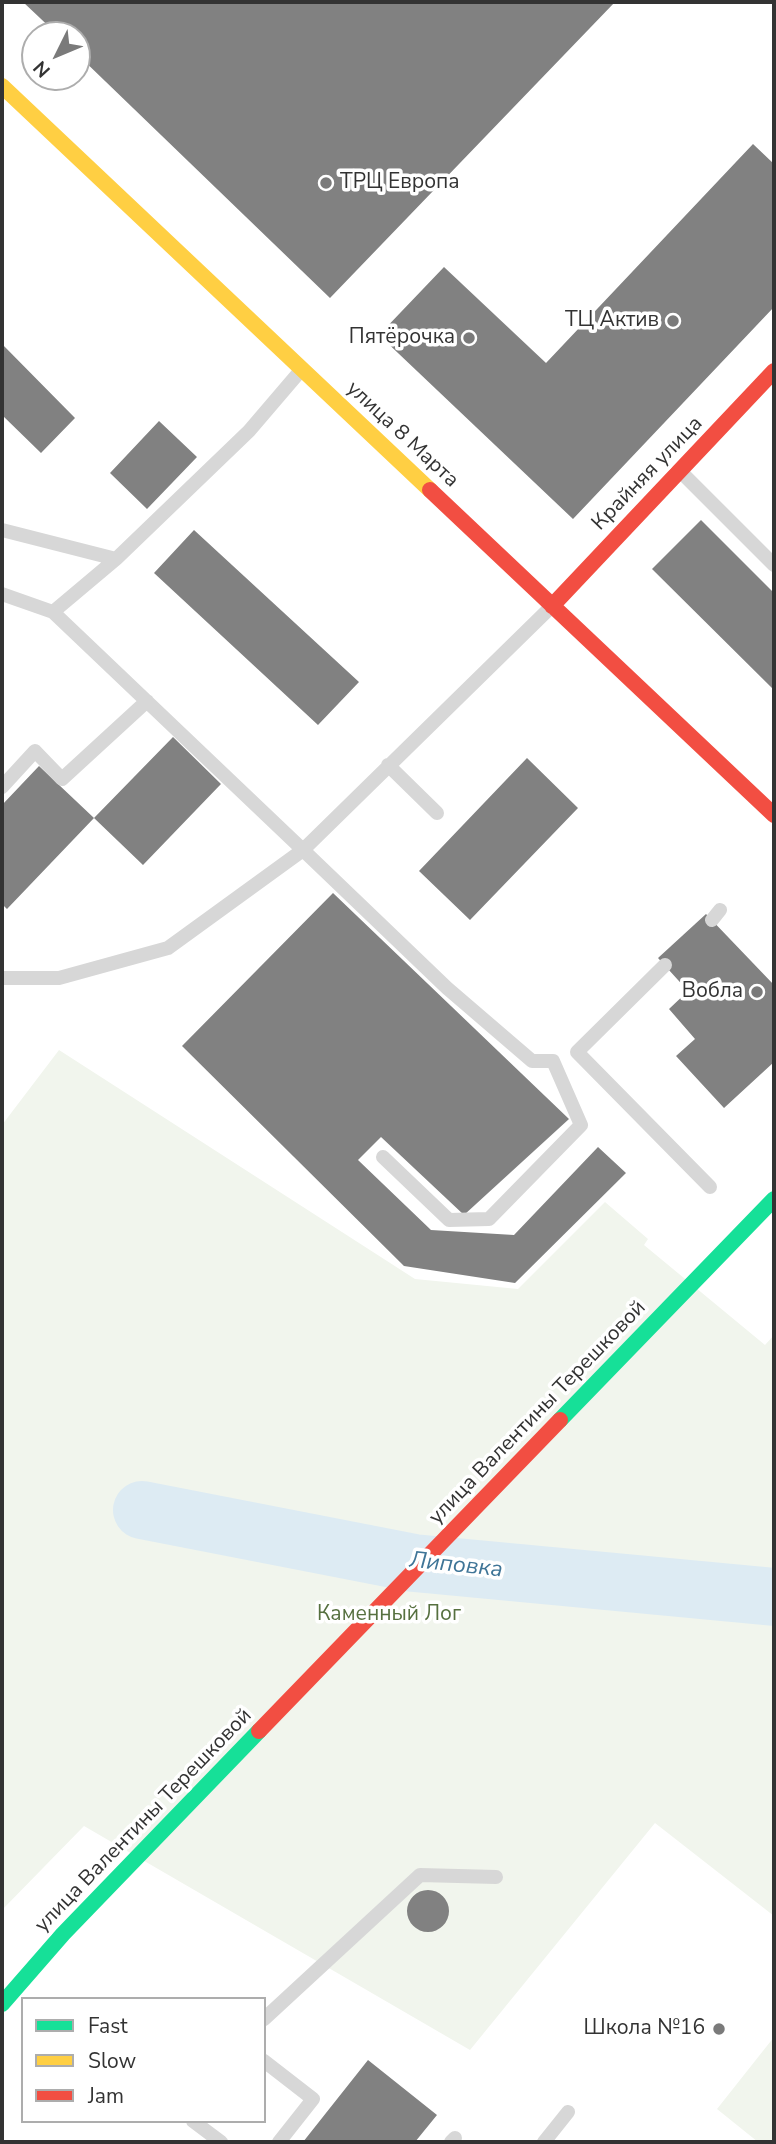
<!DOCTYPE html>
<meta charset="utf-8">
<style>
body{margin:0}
#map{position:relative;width:776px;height:2144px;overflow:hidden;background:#fff;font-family:"Nunito Sans",sans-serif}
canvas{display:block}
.frame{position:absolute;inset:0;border:4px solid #333;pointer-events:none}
.legend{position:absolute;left:21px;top:1997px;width:245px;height:126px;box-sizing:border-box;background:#fff;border:2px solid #adadad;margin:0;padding:9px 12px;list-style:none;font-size:21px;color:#333}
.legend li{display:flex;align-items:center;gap:14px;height:35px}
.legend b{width:35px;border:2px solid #adadad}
.north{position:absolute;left:21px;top:21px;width:70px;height:70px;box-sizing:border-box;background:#fff;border:2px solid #adadad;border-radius:50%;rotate:227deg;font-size:19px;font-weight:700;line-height:28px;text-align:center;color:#333}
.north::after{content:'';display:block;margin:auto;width:24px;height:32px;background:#7a7a7a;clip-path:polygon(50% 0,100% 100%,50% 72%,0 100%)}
</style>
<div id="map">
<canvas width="776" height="2144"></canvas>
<div class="frame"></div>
<ul class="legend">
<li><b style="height:9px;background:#16e098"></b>Fast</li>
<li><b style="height:9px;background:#ffcf43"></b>Slow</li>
<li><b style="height:9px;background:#f24e42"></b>Jam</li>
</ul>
<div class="north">N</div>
</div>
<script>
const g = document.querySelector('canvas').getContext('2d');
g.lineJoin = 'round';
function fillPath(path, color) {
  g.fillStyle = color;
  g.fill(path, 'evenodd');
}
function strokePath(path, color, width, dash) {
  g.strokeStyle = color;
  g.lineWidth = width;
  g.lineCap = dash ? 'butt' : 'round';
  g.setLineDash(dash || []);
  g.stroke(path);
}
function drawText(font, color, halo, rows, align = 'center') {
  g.font = font + ' "Nunito Sans",sans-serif';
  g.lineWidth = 7;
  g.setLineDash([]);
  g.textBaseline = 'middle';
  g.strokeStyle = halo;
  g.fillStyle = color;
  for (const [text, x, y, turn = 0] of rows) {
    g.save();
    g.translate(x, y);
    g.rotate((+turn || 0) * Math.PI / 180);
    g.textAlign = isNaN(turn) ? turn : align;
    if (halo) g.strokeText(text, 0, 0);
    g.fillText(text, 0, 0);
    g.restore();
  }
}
const green = new Path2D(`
 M 59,1050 L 415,1279 L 518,1289 L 605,1202 L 648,1239 L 644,1245 L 765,1345 L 774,1335 L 774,1916 L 655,1823 L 470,2050 L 84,1826 L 2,1910 L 2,1125 Z
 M 774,2037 L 774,2142 L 758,2142 L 717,2109 Z`);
const river = new Path2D(`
 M 142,1510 L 414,1563 L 774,1597`);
const building = new Path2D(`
 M 23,2 L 615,2 L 330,298 L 77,54 L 77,35 L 58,35 Z
 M 753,144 L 774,164 L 774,307 L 573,519 L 379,335 L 444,267 L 546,363 Z
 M 2,344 L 75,418 L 41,453 L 2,415 Z
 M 159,421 L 197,457 L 147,509 L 110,473 Z
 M 701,520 L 774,593 L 774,690 L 652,569 Z
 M 194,530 L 359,682 L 318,725 L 154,573 Z
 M 173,737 L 221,784 L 143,865 L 94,818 Z
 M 527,758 L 578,808 L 470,920 L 419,871 Z
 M 39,766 L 94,818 L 7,909 L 2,904 L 2,805 Z
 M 333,893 L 569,1119 L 464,1215 L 381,1137 L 358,1160 L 431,1230 L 514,1235 L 598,1147 L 626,1173 L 515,1283 L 404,1266 L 182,1046 Z
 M 706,914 L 774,985 L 774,1062 L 724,1108 L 676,1056 L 695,1039 L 669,1009 L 688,991 L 658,958 Z
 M407 1911a21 21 0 1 1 42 0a21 21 0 1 1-42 0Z
 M 368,2060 L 437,2115 L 415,2142 L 303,2142 Z`);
const lane = new Path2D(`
 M 681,472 L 774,565
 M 2,530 L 116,559 L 249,431 L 302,369
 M 2,594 L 53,612 L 116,559
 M 388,765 L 437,813
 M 2,787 L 35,751 L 62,779 L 147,701
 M 712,920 L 720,910
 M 665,965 L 577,1052 L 710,1187
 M 2,978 L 59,978 L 168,948 L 303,850 L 53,612
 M 383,1157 L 449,1220 L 489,1219 L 581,1125 L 553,1061 L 532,1061 L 447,988 L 303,850 L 551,607
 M 264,2019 L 420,1875 L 496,1877
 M 264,2061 L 313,2099 L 279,2142
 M 193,2121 L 221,2142
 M 451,2142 L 455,2138
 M 544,2142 L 568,2112`);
const fast = new Path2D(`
 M 560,1420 L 774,1199
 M 2,2004 L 63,1934 L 259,1731`);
const slow = new Path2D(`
 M 2,86 L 430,490`);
const jam = new Path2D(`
 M 430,490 L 774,815
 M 552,606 L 774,371
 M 259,1731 L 560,1420`);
const markers = [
 [326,183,7,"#7a7a7a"],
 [673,321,7,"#7a7a7a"],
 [469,338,7,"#7a7a7a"],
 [757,992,7,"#7a7a7a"],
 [719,2029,7,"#7a7a7a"]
];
const poiNames = [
 ["ТРЦ Европа",340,183,"left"],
 ["ТЦ Актив",659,321],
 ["Пятёрочка",455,338],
 ["Вобла",743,992],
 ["Школа №16",705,2029]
];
const streetNames = [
 ["улица 8 Марта",402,435,43],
 ["Крайняя улица",648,474,-46],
 ["улица Валентины Терешковой",538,1413,-46],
 ["улица Валентины Терешковой",144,1821,-46]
];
const parkNames = [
 ["Каменный Лог",389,1615]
];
const waterNames = [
 ["Липовка",456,1566,6]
];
fillPath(green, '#f1f5ed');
strokePath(river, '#ddebf3', 58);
fillPath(building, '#818181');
strokePath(lane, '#d7d7d7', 14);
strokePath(fast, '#16e098', 16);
strokePath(slow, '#ffcf43', 16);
strokePath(jam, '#f24e42', 16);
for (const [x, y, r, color] of markers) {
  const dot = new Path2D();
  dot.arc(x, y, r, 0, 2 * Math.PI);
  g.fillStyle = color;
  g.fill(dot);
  strokePath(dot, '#fff', 2.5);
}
drawText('21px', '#333', '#fff', poiNames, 'right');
drawText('21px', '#333', '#fff', streetNames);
drawText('21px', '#56703f', '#fff', parkNames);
drawText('italic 23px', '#3f7597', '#fff', waterNames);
</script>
